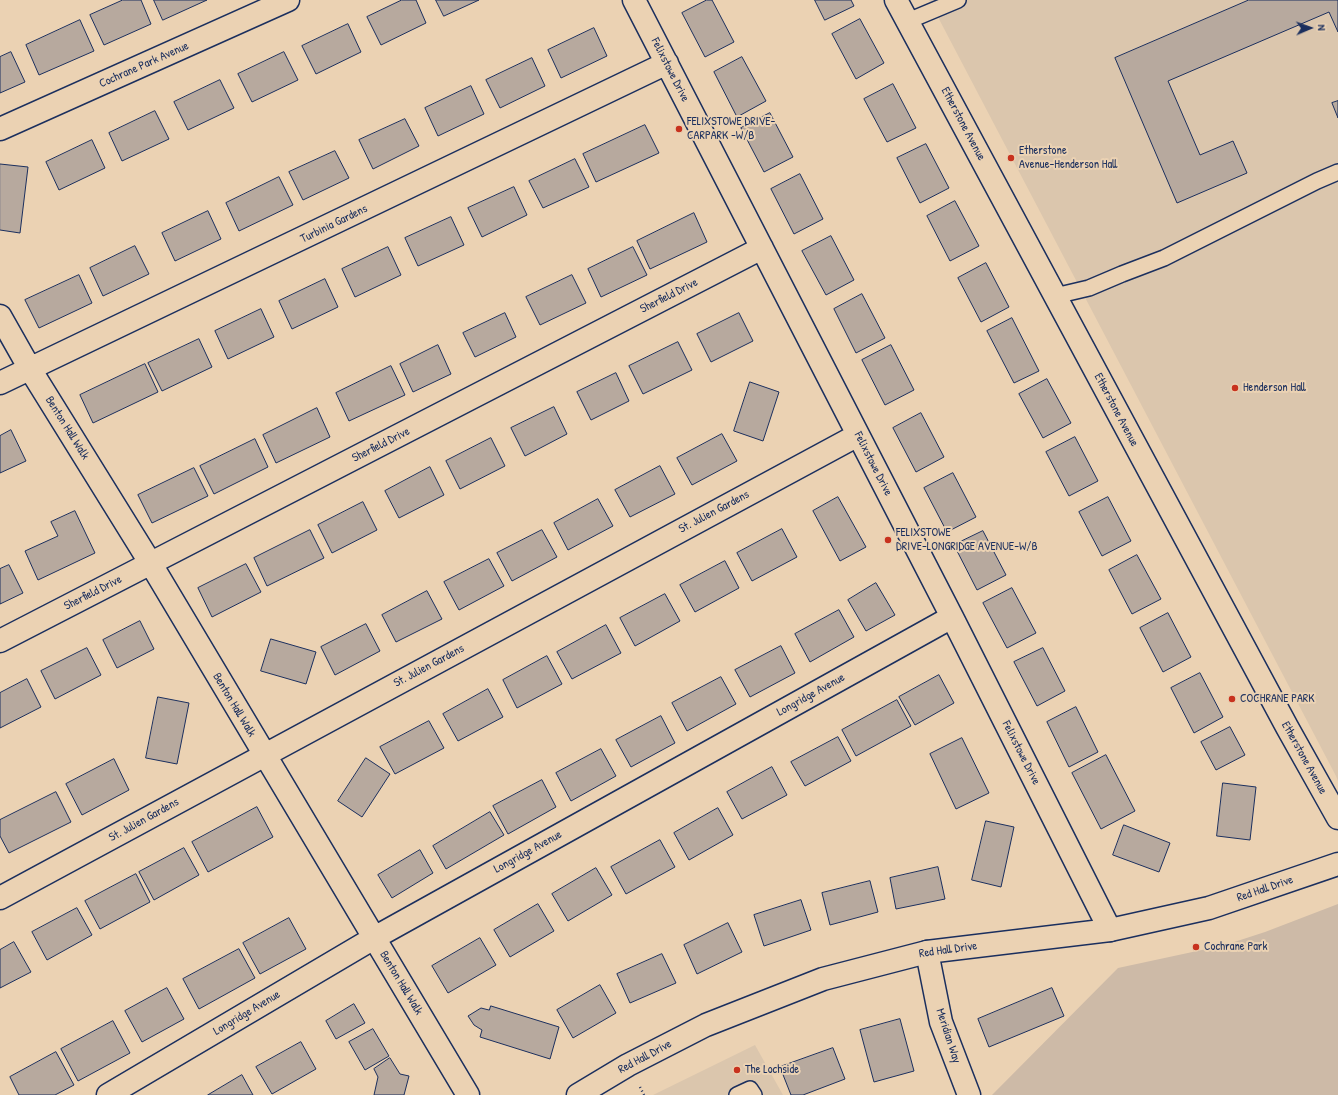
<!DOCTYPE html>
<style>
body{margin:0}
#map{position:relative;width:1338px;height:1095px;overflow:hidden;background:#ebd2b3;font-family:"Patrick Hand",sans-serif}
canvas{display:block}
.north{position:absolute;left:1290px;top:8px;width:40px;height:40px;-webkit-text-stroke:3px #ebd2b3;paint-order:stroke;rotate:88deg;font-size:11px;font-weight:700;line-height:16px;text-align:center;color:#1b2f5e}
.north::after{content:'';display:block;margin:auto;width:14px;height:18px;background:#1b2f5e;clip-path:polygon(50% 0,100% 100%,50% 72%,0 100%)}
</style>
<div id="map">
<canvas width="1338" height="1095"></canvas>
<div class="north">N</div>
</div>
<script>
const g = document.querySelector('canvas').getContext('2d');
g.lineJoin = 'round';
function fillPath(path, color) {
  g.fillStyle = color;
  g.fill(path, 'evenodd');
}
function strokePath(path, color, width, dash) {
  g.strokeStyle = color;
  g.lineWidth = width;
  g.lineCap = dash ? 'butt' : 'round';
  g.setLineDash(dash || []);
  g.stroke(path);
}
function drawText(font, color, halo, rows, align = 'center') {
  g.font = font + ' "Patrick Hand",sans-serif';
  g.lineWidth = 4;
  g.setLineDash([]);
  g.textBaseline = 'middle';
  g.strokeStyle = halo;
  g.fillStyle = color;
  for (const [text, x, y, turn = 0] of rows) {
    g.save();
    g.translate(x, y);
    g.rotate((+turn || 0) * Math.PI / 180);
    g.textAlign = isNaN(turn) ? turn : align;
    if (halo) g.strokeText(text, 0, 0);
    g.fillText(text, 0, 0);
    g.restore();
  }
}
const built = new Path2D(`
 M 929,0 L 1338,0 L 1338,781 L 1336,776 Z
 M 755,1045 L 783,1095 L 653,1095 Z`);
const green = new Path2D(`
 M 1338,904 L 1338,1095 L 992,1095 L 1118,968 L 1225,945 L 1265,932 Z`);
const building = new Path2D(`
 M 123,0 L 141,0 L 151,24 L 104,45 L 90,15 Z
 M 154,0 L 207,0 L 163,20 Z
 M 402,0 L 416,0 L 426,23 L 381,45 L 367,17 Z
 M 436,0 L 479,0 L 444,16 Z
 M 707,0 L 712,0 L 734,42 L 705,57 L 682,13 Z
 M 815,0 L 851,0 L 854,6 L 825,20 Z
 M 1249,0 L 1338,0 L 1338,32 L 1329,12 L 1168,81 L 1200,155 L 1233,141 L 1247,173 L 1177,203 L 1115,58 Z
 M 860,19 L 884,63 L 856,79 L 832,34 Z
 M 80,20 L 94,51 L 39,75 L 26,45 Z
 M 348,24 L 361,52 L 316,74 L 302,46 Z
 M 594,28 L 607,56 L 561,78 L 548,50 Z
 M 11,52 L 25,82 L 0,93 L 0,57 Z
 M 284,52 L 298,80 L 252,102 L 238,74 Z
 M 742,57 L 766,101 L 737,117 L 714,72 Z
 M 532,58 L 545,86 L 500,108 L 486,80 Z
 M 220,80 L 234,108 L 188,130 L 174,102 Z
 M 893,84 L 916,128 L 887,142 L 864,99 Z
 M 471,86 L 484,114 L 438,136 L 425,108 Z
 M 1338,101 L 1338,118 L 1332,103 Z
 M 155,111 L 169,139 L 122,161 L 109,133 Z
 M 770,113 L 793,157 L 764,172 L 741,128 Z
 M 405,119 L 419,146 L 373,169 L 359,140 Z
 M 645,125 L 659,153 L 596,182 L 583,154 Z
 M 92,140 L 105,168 L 59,190 L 46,162 Z
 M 926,144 L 949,188 L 920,203 L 897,158 Z
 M 335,151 L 349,178 L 303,200 L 289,172 Z
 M 575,159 L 589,187 L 543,208 L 529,181 Z
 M 0,164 L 28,167 L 20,233 L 0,230 Z
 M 800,174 L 823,219 L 794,234 L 771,189 Z
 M 279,177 L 293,205 L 239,231 L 226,203 Z
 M 514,187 L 527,215 L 482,237 L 468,208 Z
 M 955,201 L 979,246 L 950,261 L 927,216 Z
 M 208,211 L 221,239 L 175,261 L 162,233 Z
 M 694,213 L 707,242 L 650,269 L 637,241 Z
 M 451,217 L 464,245 L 418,266 L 405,238 Z
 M 831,236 L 854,280 L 826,295 L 802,251 Z
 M 135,246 L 149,274 L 103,296 L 90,268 Z
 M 388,247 L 401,275 L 355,297 L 342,269 Z
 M 633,247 L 647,275 L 601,297 L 588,269 Z
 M 986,263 L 1009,307 L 981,322 L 958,278 Z
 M 79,275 L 92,303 L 39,328 L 25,300 Z
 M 572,275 L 586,303 L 540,325 L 526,297 Z
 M 325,279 L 338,307 L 292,329 L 279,301 Z
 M 862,294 L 885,338 L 856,353 L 834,309 Z
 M 261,309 L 274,337 L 228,359 L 215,331 Z
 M 505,313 L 516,337 L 475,357 L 463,333 Z
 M 739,313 L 753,341 L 711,362 L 697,334 Z
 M 1012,318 L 1039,371 L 1014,383 L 987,331 Z
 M 199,339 L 212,367 L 162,391 L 148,363 Z
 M 678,342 L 692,370 L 643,394 L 629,366 Z
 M 438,345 L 451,374 L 413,392 L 400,364 Z
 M 891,345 L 914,390 L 885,405 L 862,360 Z
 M 145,364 L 158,392 L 93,423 L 80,395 Z
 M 391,366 L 405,395 L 349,421 L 336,393 Z
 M 616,373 L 629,401 L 591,420 L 577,392 Z
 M 1047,379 L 1071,423 L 1043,438 L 1019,394 Z
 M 750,382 L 779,392 L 763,441 L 734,431 Z
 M 554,407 L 567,434 L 525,456 L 511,428 Z
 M 317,408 L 330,437 L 276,463 L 263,435 Z
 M 921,413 L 944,457 L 916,472 L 893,428 Z
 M 11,430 L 26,461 L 0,473 L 0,436 Z
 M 722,434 L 737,461 L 692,485 L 677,458 Z
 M 1075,437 L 1098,481 L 1069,496 L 1046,452 Z
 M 491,438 L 505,466 L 460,489 L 446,461 Z
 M 255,439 L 268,467 L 214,494 L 200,466 Z
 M 660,466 L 675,494 L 630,517 L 615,490 Z
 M 430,467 L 444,495 L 399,518 L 385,491 Z
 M 194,468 L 208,496 L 152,523 L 138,495 Z
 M 953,473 L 976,517 L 947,532 L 924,488 Z
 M 838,497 L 866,547 L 840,561 L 813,511 Z
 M 1108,497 L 1131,541 L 1102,556 L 1079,512 Z
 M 598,499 L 613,526 L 568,550 L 554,523 Z
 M 363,502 L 377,530 L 332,553 L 318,525 Z
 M 75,511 L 95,553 L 38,580 L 25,551 L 58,536 L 51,522 Z
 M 782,529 L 797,557 L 752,581 L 737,553 Z
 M 310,530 L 324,558 L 267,586 L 254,558 Z
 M 542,530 L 557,557 L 512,581 L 497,553 Z
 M 983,531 L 1006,575 L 977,590 L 954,545 Z
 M 1137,555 L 1161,599 L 1132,614 L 1109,570 Z
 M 489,559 L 504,586 L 459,610 L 444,582 Z
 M 725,561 L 739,588 L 695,612 L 680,585 Z
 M 246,564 L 261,592 L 212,617 L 198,588 Z
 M 9,565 L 23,593 L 0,604 L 0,569 Z
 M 876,583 L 895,615 L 866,631 L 848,600 Z
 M 1012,588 L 1036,633 L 1007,648 L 983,603 Z
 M 427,591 L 442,619 L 396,642 L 382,615 Z
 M 665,594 L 680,621 L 635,646 L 620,618 Z
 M 839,610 L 854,637 L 810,662 L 795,634 Z
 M 1168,613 L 1191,657 L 1163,672 L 1140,628 Z
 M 140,621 L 154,649 L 117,668 L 103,640 Z
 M 366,624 L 380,651 L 335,675 L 321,647 Z
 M 606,625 L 621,653 L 572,679 L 557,652 Z
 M 271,639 L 316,652 L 306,684 L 261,671 Z
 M 781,646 L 795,673 L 750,697 L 735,670 Z
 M 87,648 L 101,675 L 55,699 L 41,671 Z
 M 1043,648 L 1065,691 L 1037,706 L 1014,662 Z
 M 547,656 L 562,684 L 517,708 L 503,680 Z
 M 1200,673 L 1223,717 L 1194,733 L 1171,688 Z
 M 939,675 L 954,703 L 915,725 L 899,697 Z
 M 721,677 L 736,704 L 687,731 L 672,703 Z
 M 27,679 L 41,707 L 0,728 L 0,693 Z
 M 488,689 L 503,717 L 458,741 L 443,714 Z
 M 158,697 L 189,703 L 177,764 L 146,758 Z
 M 897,700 L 911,726 L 856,756 L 842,730 Z
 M 1076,707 L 1098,752 L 1069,767 L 1047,722 Z
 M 661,716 L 675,743 L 631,767 L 616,740 Z
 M 429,721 L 444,748 L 395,774 L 380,747 Z
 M 1230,727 L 1245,755 L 1216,770 L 1201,742 Z
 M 838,737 L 851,761 L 805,786 L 791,762 Z
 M 962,738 L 989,793 L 956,809 L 930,754 Z
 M 601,749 L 616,776 L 571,801 L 556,773 Z
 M 1106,755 L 1135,811 L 1101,829 L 1072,773 Z
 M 366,758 L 390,774 L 362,817 L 338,801 Z
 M 114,759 L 129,790 L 82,815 L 66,784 Z
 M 772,767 L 787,795 L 742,819 L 727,792 Z
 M 542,780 L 556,807 L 508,834 L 493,806 Z
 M 1223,783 L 1256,787 L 1250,840 L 1217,836 Z
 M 56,792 L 71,822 L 9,853 L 0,836 L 0,820 Z
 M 257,807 L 273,837 L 208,872 L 192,842 Z
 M 718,808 L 733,835 L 689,860 L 674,833 Z
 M 490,812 L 504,835 L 446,869 L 433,846 Z
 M 986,821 L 1014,827 L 1001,887 L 972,880 Z
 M 1124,825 L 1170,843 L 1159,872 L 1113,855 Z
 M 660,840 L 675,867 L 626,894 L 611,867 Z
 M 184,848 L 199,875 L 154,900 L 139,872 Z
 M 420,850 L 433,873 L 392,898 L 378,875 Z
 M 938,867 L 945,899 L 896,909 L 890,878 Z
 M 596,868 L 612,895 L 568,921 L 552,894 Z
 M 136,874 L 150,902 L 100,929 L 85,901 Z
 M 870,881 L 878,912 L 830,925 L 822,893 Z
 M 801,900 L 811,930 L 764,946 L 754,915 Z
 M 538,904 L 554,931 L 510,957 L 494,930 Z
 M 77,908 L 92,935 L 47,960 L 32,932 Z
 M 289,918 L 306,949 L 260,974 L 243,943 Z
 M 728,923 L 742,952 L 697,974 L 684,945 Z
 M 480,938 L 496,965 L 448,993 L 432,966 Z
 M 14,942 L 31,972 L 0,988 L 0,950 Z
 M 239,949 L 255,978 L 199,1009 L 183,979 Z
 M 662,954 L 676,983 L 630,1003 L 617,974 Z
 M 600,985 L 616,1013 L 573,1038 L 557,1010 Z
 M 167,988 L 184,1019 L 142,1042 L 125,1011 Z
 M 1052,988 L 1064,1016 L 989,1047 L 978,1019 Z
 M 354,1004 L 365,1023 L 336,1039 L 326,1021 Z
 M 491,1006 L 559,1027 L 550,1059 L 480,1037 L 482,1030 L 474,1025 L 468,1016 L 481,1008 L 489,1010 Z
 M 900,1019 L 914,1071 L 874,1082 L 860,1030 Z
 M 113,1021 L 130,1053 L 78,1081 L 61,1049 Z
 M 373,1029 L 389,1056 L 365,1070 L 349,1042 Z
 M 301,1042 L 316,1069 L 272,1094 L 256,1067 Z
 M 833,1048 L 845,1079 L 803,1095 L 791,1095 L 780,1067 Z
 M 56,1052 L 74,1085 L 55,1095 L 19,1095 L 10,1077 Z
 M 390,1058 L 400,1074 L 409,1076 L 404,1095 L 374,1095 L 378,1077 L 374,1069 Z
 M 242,1075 L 253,1095 L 208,1095 Z`);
const path = new Path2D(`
 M 640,1087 L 644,1095`);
const service = new Path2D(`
 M 908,21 L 958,0
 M 1055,296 L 1089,288 L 1122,274 L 1164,258 L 1317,181 L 1338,172
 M 737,1095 L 750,1089 L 754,1095`);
const minor = new Path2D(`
 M 634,0 L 952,617 L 1110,930
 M 0,129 L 288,0
 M 0,316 L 30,369 L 151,564 L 468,1095
 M 0,383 L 667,63
 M 0,641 L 762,248
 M 0,898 L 858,435
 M 927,952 L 941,1022 L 969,1095
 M 108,1095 L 374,938 L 952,617`);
const tertiary = new Path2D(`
 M 896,0 L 1287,727 L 1338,818
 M 578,1095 L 628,1065 L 706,1025 L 823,979 L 927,952 L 1110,930 L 1209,908 L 1338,864`);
const markers = [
 [679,129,4,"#c8321e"],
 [1011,158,4,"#c8321e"],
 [1235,388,4,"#c8321e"],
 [888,540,4,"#c8321e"],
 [1232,699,4,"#c8321e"],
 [1196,947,4,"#c8321e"],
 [737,1070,4,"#c8321e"]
];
const streetNames = [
 ["Cochrane Park Avenue",144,65,-24],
 ["Felixstowe Drive",670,70,63],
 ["Etherstone Avenue",963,124,62],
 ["Turbinia Gardens",334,224,-26],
 ["Sherfield Drive",669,296,-27],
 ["Etherstone Avenue",1116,410,62],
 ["Benton Hall Walk",67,428,58],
 ["Sherfield Drive",381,445,-27],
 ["Felixstowe Drive",873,464,63],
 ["St. Julien Gardens",714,512,-28],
 ["Sherfield Drive",93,593,-27],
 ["St. Julien Gardens",429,666,-28],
 ["Longridge Avenue",811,695,-29],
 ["Benton Hall Walk",234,705,59],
 ["Felixstowe Drive",1021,753,63],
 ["Etherstone Avenue",1304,758,61],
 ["St. Julien Gardens",144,820,-29],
 ["Longridge Avenue",528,852,-29],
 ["Red Hall Drive",1265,889,-19],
 ["Red Hall Drive",948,950,-8],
 ["Benton Hall Walk",401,983,59],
 ["Longridge Avenue",247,1013,-31],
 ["Meridian Way",948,1036,72],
 ["Red Hall Drive",645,1057,-28]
];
const poiNames = [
 ["FELIXSTOWE DRIVE-",687,122],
 ["CARPARK -W/B",687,136],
 ["Etherstone",1019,151],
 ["Avenue-Henderson Hall",1019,165],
 ["Henderson Hall",1243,388],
 ["FELIXSTOWE",896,533],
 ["DRIVE-LONGRIDGE AVENUE-W/B",896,547],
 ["COCHRANE PARK",1240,699],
 ["Cochrane Park",1204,947],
 ["The Lochside",745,1070]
];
fillPath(built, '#dbc6ad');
fillPath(green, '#cdbaa7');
fillPath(building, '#b7a99e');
strokePath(building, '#1b2f5e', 1);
strokePath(service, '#1b2f5e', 18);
strokePath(minor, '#1b2f5e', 25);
strokePath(tertiary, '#1b2f5e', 25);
strokePath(path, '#1b2f5e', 2.5, [1, 3]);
strokePath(service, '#ebd2b3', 15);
strokePath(minor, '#ebd2b3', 22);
strokePath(tertiary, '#ebd2b3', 22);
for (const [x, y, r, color] of markers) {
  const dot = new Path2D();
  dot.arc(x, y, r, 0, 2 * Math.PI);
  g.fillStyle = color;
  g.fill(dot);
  strokePath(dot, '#ebd2b3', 1.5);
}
drawText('12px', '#1b2f5e', '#ebd2b3', streetNames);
drawText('12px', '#1b2f5e', '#ebd2b3', poiNames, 'left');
</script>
